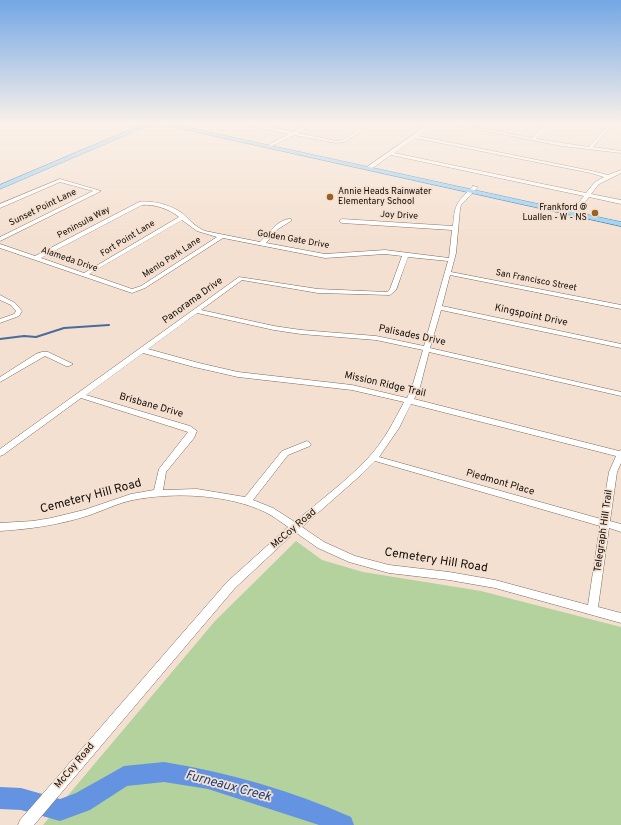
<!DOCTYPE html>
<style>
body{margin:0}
canvas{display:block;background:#f4e0d0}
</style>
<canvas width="621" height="825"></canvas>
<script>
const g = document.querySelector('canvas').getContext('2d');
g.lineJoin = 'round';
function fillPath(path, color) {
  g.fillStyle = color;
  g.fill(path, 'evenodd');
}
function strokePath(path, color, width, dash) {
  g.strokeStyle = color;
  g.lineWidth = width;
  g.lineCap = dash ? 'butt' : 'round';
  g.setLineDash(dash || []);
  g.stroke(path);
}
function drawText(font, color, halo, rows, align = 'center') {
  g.font = font + ' Overpass,sans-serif';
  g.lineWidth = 3.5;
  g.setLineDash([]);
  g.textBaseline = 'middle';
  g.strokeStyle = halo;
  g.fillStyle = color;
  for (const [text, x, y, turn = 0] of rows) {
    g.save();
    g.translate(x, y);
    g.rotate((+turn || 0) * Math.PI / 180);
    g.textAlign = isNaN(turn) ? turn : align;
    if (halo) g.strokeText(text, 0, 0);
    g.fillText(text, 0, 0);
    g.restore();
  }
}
const green = new Path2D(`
 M 296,541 L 322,560 L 363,572 L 481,591 L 621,627 L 621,825 L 43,825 L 215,621 Z`);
const stream = new Path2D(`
 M 0,339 L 24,336 L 36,337 L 64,328 L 109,325`);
const river = new Path2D(`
 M 164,762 C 228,772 292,791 351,817 L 354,825 L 319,825 L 208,789 L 164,782 L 127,786 L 90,810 L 60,821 L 21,810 L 0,809 L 0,787 L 21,788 L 60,799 L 76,793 L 124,766 Z`);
const minor = new Path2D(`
 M 252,123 L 293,132 L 310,123 L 315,123 L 298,133 L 336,141 L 343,140 L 369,123 L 374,123 L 344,142 L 336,143 L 294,135 L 270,147 L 268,147 L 268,145 L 289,134 L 251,126 Z
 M 430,123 L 435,123 L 418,136 L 592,171 L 608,175 L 621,170 L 621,173 L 599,184 L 591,194 L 621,200 L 621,204 L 589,197 L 575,215 L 573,216 L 570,214 L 584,196 L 391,155 L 371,169 L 367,169 L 367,167 ZM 415,138 L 591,173 L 604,177 L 595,182 L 586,193 L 394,153 Z
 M 445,123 L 453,123 L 532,138 L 548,123 L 552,123 L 536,139 L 589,147 L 605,129 L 605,123 L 609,123 L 609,129 L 593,147 L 621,151 L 621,153 L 562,146 Z
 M 60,179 L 101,191 L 0,241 L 0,237 L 93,191 L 60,182 L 0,208 L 0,204 Z
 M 473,186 L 478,187 L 461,205 L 460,209 L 456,253 L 451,272 L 621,305 L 621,309 L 450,275 L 442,306 L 621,344 L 621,348 L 441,310 L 430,348 L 621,392 L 621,396 L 429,352 L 420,387 L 414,399 L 619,451 L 621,450 L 621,463 L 617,472 L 610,521 L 621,524 L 621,532 L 609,528 L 598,607 L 621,613 L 621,623 L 495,588 L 449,580 L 389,573 L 349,562 L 318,548 L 295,532 L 235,588 L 34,825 L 18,825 L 20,820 L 227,582 L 288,527 C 281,522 273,516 265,512 C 227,494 174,492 133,500 C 118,503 102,511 87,516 C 58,525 31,529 0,531 L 0,523 L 33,521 L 51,518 L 84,510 L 131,494 L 154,490 L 159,469 L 188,432 L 81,398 L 3,455 L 0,456 L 0,449 L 239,277 L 318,289 L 387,292 L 390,289 L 402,256 L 385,254 L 325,258 L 223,238 L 145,288 L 132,293 L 0,248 L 0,244 L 35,256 L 139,202 C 152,200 171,205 182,213 C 189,219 195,227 205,231 L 260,242 C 268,234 279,218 291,219 L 291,221 L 278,229 L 266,243 L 325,254 L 385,250 L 449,258 L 452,230 L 342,223 L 339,221 L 342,219 L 453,226 C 455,202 457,203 473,186 ZM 142,205 C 155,204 169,209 179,217 L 84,273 L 41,258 ZM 182,220 L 197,231 L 217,237 L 141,286 L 132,289 L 89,274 ZM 408,257 L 448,261 L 424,346 L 376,336 L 301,330 L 274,326 L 201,310 L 242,280 L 318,293 L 390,295 L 396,290 ZM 197,313 L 274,330 L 301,334 L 376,340 L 423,350 L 412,387 L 407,398 L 352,385 L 238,372 L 199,363 L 148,349 ZM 143,353 L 194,367 L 238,377 L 352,390 L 404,402 C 394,421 384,441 369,457 C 347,481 319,501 295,522 L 273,508 L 253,500 L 288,455 L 310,446 L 311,444 L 307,441 L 282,451 L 245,497 L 197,489 L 163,490 L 166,472 L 194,438 L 197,431 L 190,426 L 86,395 ZM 411,404 L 616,456 L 609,472 L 601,519 L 379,457 L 399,428 ZM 375,461 L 600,526 L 588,605 L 495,580 L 449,572 L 389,565 L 355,556 L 324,542 L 302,527 L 362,474 Z
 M 0,295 L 15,303 L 22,311 L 19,316 L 0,323 L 0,319 L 14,314 L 16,311 L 11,305 L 0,300 Z
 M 42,352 L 48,352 L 73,364 L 69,366 L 66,366 L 45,356 L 0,382 L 0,377 L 36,354 Z`);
const major = new Path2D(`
 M 146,123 L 154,123 L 0,189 L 0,185 Z
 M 156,123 L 167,123 L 621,222 L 621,226 Z`);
const markers = [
 [330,197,4,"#9c6023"],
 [595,213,4,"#9c6023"]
];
const farPoinames = [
 ["Annie Heads Rainwater",338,192],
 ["Elementary School",338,202],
 ["Frankford @",587,208,"right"],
 ["Luallen - W - NS",587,218,"right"]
];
const farStreetnames = [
 ["Sunset Point Lane",43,208,-26],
 ["Joy Drive",399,216,3],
 ["Peninsula Way",84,223,-28],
 ["Fort Point Lane",128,239,-31],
 ["Golden Gate Drive",293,240,10],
 ["Menlo Park Lane",172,258,-33],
 ["Alameda Drive",69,260,19],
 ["San Francisco Street",536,281,11]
];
const streetNames = [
 ["Panorama Drive",193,301,-36],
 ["Kingspoint Drive",531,316,12],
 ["Palisades Drive",412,336,12],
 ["Mission Ridge Trail",385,385,13],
 ["Brisbane Drive",151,406,16],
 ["Piedmont Place",500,483,16],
 ["McCoy Road",294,529,-40],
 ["Telegraph Hill Trail",604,531,-82],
 ["McCoy Road",75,766,-50]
];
const nearStreetnames = [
 ["Cemetery Hill Road",91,497,-15],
 ["Cemetery Hill Road",436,561,9]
];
const nearWaternames = [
 ["Furneaux Creek",228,787,15]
];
fillPath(green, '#b3d29d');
strokePath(stream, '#4b6b9f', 2);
fillPath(river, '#6494e1');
strokePath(minor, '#7b6a5b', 1);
strokePath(major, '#3877a0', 1);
fillPath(minor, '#fff');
fillPath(major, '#94d0f8');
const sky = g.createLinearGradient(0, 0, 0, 238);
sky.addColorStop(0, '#73a7e5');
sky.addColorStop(0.52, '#faf1ea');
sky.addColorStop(1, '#faf1ea00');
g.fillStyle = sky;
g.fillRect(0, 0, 621, 238);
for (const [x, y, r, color] of markers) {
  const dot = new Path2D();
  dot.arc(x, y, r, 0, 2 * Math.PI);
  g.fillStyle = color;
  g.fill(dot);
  strokePath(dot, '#f4e0d0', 1.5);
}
drawText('9px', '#120b06', '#f4e0d0', farPoinames, 'left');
drawText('9px', '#120b06', '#f4e0d0', farStreetnames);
drawText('10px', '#120b06', '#f4e0d0', streetNames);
drawText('12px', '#120b06', '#f4e0d0', nearStreetnames);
drawText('italic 13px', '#123d81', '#f4e0d0', nearWaternames);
</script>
